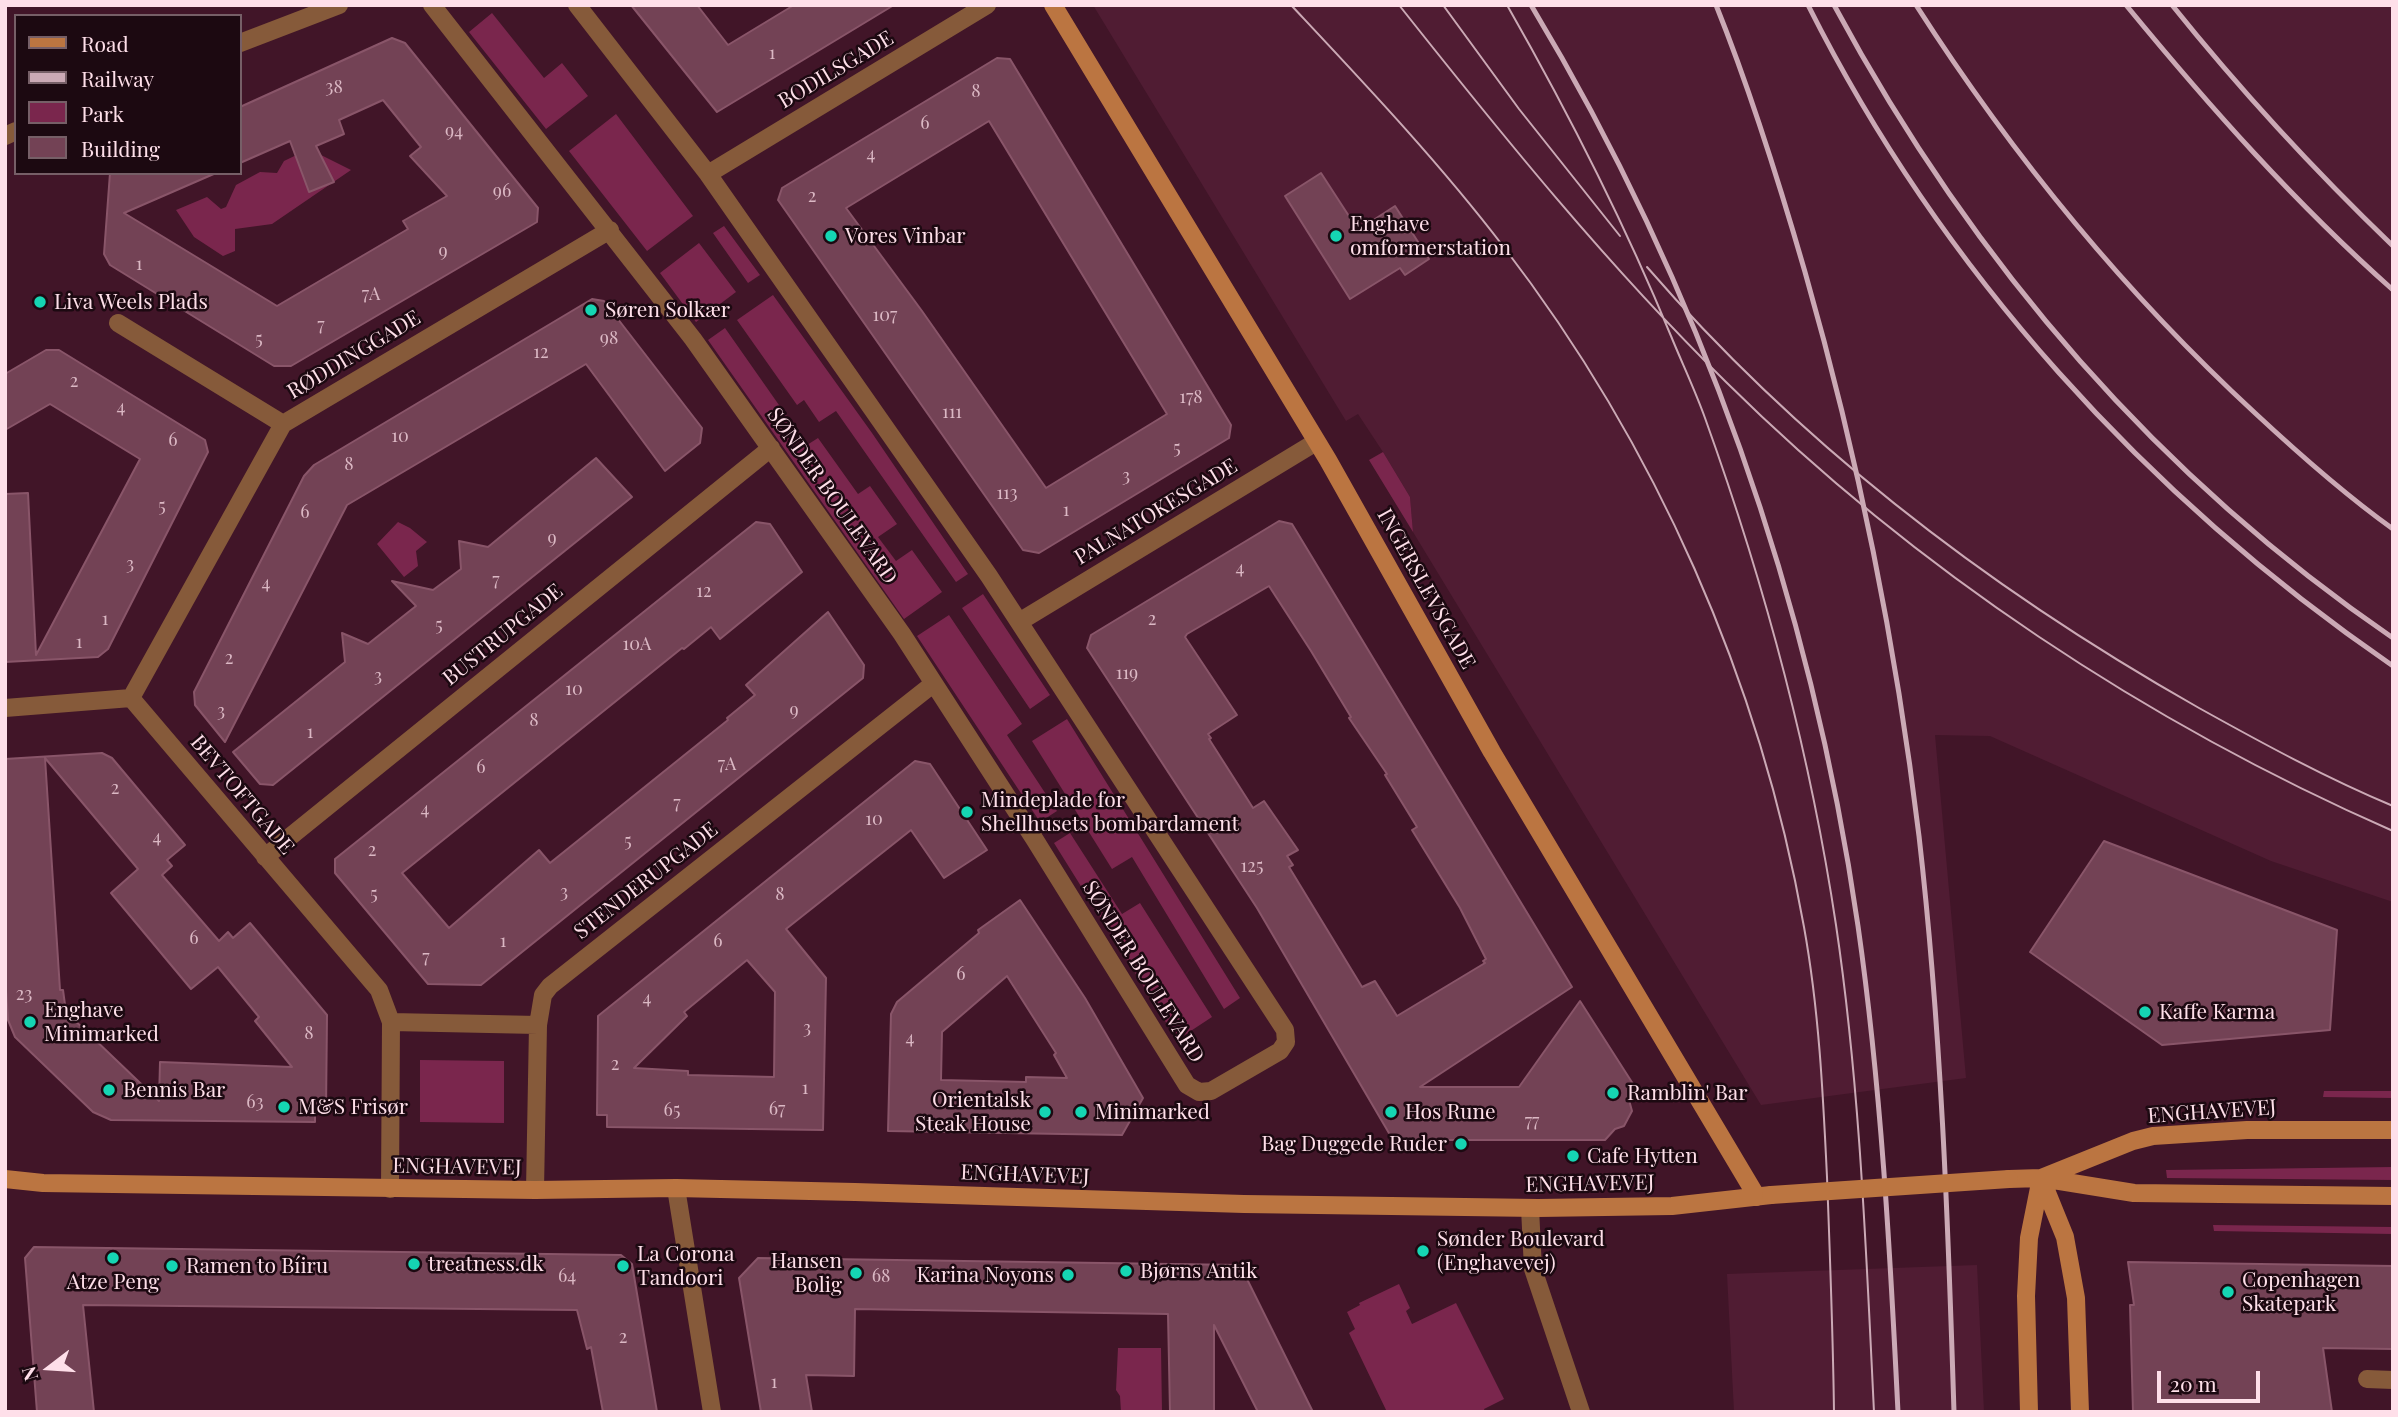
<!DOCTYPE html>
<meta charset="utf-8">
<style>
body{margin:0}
#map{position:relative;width:2398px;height:1417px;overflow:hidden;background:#411528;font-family:"Playfair Display",serif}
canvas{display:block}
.frame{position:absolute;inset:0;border:7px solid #fedfe9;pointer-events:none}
.legend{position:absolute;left:14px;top:14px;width:228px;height:161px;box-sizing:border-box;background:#1c0911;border:2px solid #765f67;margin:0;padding:9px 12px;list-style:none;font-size:21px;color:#fedfe9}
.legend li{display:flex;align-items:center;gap:14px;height:35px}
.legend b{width:35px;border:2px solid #765f67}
.north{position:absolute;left:14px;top:1333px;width:70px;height:70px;-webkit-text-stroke:5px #1c0911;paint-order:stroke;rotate:253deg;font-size:19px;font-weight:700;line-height:28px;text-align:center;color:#fedfe9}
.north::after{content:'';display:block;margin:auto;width:24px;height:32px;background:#fedfe9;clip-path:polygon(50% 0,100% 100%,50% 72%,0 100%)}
.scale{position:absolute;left:2157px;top:1371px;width:103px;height:32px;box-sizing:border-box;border:4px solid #fedfe9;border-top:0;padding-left:9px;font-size:21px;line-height:24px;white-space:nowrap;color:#fedfe9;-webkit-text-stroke:5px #1c0911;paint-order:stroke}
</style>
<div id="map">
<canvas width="2398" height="1417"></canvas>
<div class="frame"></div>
<ul class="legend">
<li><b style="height:9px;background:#bb7541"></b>Road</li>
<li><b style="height:9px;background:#cba9b5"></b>Railway</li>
<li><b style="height:19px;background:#7a264d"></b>Park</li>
<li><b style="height:19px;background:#734255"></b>Building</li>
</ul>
<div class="north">N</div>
<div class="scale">20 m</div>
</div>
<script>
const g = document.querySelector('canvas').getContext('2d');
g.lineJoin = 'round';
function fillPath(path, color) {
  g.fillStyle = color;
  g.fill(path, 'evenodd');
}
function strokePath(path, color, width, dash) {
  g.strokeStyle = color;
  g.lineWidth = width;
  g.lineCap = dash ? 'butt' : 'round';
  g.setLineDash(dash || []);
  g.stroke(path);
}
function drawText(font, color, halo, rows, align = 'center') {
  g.font = font + ' "Playfair Display",serif';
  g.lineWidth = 5;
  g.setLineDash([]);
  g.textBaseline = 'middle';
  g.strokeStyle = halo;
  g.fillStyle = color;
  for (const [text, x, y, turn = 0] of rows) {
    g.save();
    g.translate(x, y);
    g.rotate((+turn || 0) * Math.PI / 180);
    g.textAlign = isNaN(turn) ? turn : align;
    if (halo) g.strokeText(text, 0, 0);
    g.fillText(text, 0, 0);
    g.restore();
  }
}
const built = new Path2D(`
 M 1093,5 L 2393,5 L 2393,902 L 2271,861 L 1990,736 L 1935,735 L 1966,1078 L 1761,1105 L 1413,532 L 1410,497 L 1383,452 L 1358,414 L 1346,421 Z
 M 1977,1265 L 1984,1412 L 1734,1412 L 1727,1274 Z`);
const green = new Path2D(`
 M 492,13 L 544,78 L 562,63 L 588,96 L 546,129 L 469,32 Z
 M 616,114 L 693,216 L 647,251 L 569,151 Z
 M 309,149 L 351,170 L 272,224 L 235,229 L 235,251 L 223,256 L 194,237 L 176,210 L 207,197 L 221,209 L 226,207 L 236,185 L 260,172 L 277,173 L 284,161 Z
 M 724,226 L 760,275 L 748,283 L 713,233 Z
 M 699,243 L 736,292 L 696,322 L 660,273 Z
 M 773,295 L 872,433 L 968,574 L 956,582 L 836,411 L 819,422 L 804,400 L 797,405 L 737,320 Z
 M 725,328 L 807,445 L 818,438 L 858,494 L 870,486 L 897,524 L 878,537 L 896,561 L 912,550 L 942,592 L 904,619 L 708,340 Z
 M 1383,452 L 1410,497 L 1413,532 L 1369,460 Z
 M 398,522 L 410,528 L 427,542 L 416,551 L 418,566 L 404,577 L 377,544 Z
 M 983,594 L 1050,695 L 1030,709 L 962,608 Z
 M 949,615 L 1022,724 L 1007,735 L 1057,811 L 1040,822 L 917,636 Z
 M 1067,719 L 1240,998 L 1224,1009 L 1132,857 L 1112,869 L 1032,741 Z
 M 1070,833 L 1122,914 L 1140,903 L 1212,1017 L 1177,1040 L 1054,843 Z
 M 420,1060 L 504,1061 L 504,1123 L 420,1122 Z
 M 2324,1091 L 2393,1091 L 2393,1098 L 2323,1097 Z
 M 2393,1167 L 2393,1180 L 2167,1178 L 2166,1170 Z
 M 2213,1225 L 2393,1227 L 2393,1234 L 2214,1231 Z
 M 1399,1284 L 1410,1308 L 1406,1311 L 1412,1324 L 1456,1303 L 1504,1399 L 1484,1409 L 1485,1412 L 1387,1412 L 1349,1333 L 1355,1329 L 1347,1312 L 1360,1305 L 1359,1303 Z
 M 1118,1348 L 1161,1348 L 1162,1412 L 1121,1412 L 1120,1396 L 1116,1390 Z`);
const building = new Path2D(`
 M 631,5 L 697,5 L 728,45 L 794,5 L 894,5 L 717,112 Z
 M 392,38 L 405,43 L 538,208 L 537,222 L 291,366 L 274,366 L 110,265 L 104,254 L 110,173 L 216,173 L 124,213 L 277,306 L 408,229 L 403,221 L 447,196 L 410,156 L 421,147 L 383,100 L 339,120 L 344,134 L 316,146 L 334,182 L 309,192 L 290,141 L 240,163 L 240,107 Z
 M 997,58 L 1010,59 L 1231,425 L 1229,438 L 1039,553 L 1023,550 L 778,200 L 782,188 ZM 989,121 L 1167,414 L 1046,488 L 922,311 L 846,208 Z
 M 1321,173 L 1358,230 L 1395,206 L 1429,259 L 1405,275 L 1400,268 L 1350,299 L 1285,196 Z
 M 592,299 L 604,301 L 702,428 L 700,443 L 665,471 L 586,364 L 347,505 L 225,742 L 195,705 L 194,692 L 304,476 L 314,465 Z
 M 46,350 L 59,350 L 205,440 L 208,452 L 108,649 L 98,657 L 5,662 L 5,494 L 28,493 L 36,655 L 140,459 L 50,404 L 5,430 L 5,374 Z
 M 596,458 L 632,497 L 273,785 L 260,784 L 233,752 L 345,662 L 342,633 L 368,644 L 416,606 L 392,581 L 433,590 L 461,569 L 459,541 L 488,547 Z
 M 1279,521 L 1292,524 L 1572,987 L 1420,1087 L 1519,1087 L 1580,1001 L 1635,1087 L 1629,1100 L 1632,1111 L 1624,1126 L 1615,1129 L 1605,1140 L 1393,1140 L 1257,908 L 1087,648 L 1091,635 ZM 1269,586 L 1311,651 L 1351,717 L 1349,718 L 1387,774 L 1385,775 L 1417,827 L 1412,830 L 1460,908 L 1486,959 L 1483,961 L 1485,963 L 1397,1016 L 1375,981 L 1362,987 L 1289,867 L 1293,865 L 1287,856 L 1298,850 L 1264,801 L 1253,808 L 1209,739 L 1211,738 L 1208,734 L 1237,715 L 1185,637 L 1187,634 Z
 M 756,522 L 770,524 L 802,572 L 720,639 L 711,627 L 684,649 L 682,648 L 402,873 L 449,928 L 539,850 L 550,863 L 728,720 L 727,718 L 755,695 L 746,685 L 828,612 L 864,665 L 863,678 L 481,985 L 428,984 L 335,873 L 335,859 Z
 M 102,753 L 112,758 L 185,845 L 167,860 L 172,866 L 162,875 L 219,941 L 228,932 L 233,938 L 250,923 L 327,1015 L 326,1111 L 315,1112 L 315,1122 L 111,1120 L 93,1112 L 15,1037 L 8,1020 L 5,975 L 5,759 ZM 45,758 L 138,869 L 111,893 L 191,989 L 218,967 L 259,1017 L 255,1021 L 292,1067 L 160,1062 L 159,1101 L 66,1012 L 63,990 L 60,990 Z
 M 915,761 L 930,764 L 987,850 L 944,878 L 911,830 L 786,929 L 826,978 L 823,1130 L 607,1127 L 607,1115 L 597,1115 L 598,1016 ZM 747,960 L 775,992 L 774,1077 L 688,1075 L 688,1071 L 634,1068 L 687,1016 L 684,1012 Z
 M 2104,841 L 2337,930 L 2330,1030 L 2162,1045 L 2030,952 Z
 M 1020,900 L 1085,998 L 1143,1098 L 1122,1135 L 888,1131 L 891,1014 L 897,1002 L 979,933 L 978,930 ZM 1007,976 L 1056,1053 L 1054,1055 L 1067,1078 L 1026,1077 L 1026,1082 L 941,1080 L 942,1032 Z
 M 34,1247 L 621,1255 L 632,1264 L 657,1412 L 603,1412 L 591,1347 L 587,1349 L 577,1310 L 83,1305 L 94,1412 L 37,1412 L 25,1258 Z
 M 758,1258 L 1240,1265 L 1313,1412 L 1258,1412 L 1214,1325 L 1214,1412 L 1170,1412 L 1168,1314 L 855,1309 L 854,1376 L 806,1375 L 812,1412 L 761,1412 L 739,1278 Z
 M 2128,1262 L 2393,1266 L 2393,1349 L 2323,1348 L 2332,1412 L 2133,1412 L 2130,1305 L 2134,1305 Z`);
const lane = new Path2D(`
 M 1530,1208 L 1533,1269 L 1581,1412
 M 2367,1379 L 2393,1380`);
const street = new Path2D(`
 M 432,5 L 693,339 L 902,634 L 1035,840 L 1187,1085 L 1199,1092 L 1211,1091 L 1280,1051 L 1286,1042 L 1285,1030 L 989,576 L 708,174 L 577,5
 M 240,43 L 339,5
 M 5,136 L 16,131
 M 708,174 L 987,5
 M 118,323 L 283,424
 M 1019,622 L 1316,442
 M 131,698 L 283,424 L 610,230
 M 5,708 L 131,698 L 379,990 L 391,1022 L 390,1189
 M 265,857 L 771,448
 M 391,1022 L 538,1025
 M 676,1188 L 712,1412
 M 535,1190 L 538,1025 L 543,995 L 550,986 L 933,684`);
const secondary = new Path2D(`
 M 1053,5 L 1328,460 L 1492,752 L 1757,1197
 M 2041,1178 L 2133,1141 L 2153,1136 L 2247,1130 L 2393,1130
 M 2041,1178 L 2065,1237 L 2076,1298 L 2080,1412
 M 5,1179 L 43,1183 L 535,1190 L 676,1188 L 855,1192 L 1244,1204 L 1538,1208 L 1672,1206 L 1771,1195
 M 2009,1179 L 2041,1178 L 2134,1193 L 2393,1196
 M 2029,1412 L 2026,1296 L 2029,1238 L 2041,1178`);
const tram = new Path2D(`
 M 1291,5 C 1364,83 1438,161 1503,246 C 1656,445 1760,680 1804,927 C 1819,1010 1823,1093 1827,1177 C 1830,1255 1833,1333 1834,1412
 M 1399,5 C 1502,135 1607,265 1726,382 C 1916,570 2147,723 2393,831
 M 1443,5 L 1519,109 L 1620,236
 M 1507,5 C 1568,112 1624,222 1671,336 C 1682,363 1695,390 1705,418 C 1764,582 1810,752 1836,925 C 1860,1086 1866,1250 1874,1412
 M 1647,267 C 1802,446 1994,592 2199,708 C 2262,743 2326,778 2393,806`);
const rail = new Path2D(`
 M 1531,5 C 1700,286 1811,601 1858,926 C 1881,1086 1890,1250 1898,1412
 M 1716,5 C 1751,92 1779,182 1805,272 C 1858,457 1896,645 1919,836 C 1941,1027 1948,1220 1954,1412
 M 1808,5 C 1942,272 2147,497 2393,666
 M 1834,5 C 1970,258 2155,475 2393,638
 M 1916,5 C 2012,155 2124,292 2255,413 C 2299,454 2344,494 2393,529
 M 2126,5 C 2209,106 2295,203 2393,290
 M 2172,5 C 2241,91 2314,170 2393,246`);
const secondaryBridge = new Path2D(`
 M 1771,1195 L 2009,1179`);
const markers = [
 [831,236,7,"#15d5b3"],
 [1336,236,7,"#15d5b3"],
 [40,302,7,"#15d5b3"],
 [591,310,7,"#15d5b3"],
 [967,812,7,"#15d5b3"],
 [2145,1012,7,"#15d5b3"],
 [30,1022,7,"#15d5b3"],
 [109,1090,7,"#15d5b3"],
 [1613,1093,7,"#15d5b3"],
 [284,1107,7,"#15d5b3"],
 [1045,1112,7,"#15d5b3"],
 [1081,1112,7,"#15d5b3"],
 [1391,1112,7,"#15d5b3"],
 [1461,1144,7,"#15d5b3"],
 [1573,1156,7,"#15d5b3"],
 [1423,1251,7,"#15d5b3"],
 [113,1258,7,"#15d5b3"],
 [414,1264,7,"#15d5b3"],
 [172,1266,7,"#15d5b3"],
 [623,1266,7,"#15d5b3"],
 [1126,1271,7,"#15d5b3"],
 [856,1273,7,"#15d5b3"],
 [1068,1275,7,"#15d5b3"],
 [2228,1292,7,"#15d5b3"]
];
const numberNames = [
 ["1",772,53],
 ["38",334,87],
 ["8",976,91],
 ["6",925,123],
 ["94",454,131],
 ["4",871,154],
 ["96",502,191],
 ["2",812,196],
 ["9",443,251],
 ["1",139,264],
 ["7A",371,294],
 ["107",885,315],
 ["7",321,325],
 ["98",609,338],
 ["5",259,339],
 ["12",541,352],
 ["2",74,381],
 ["178",1191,397],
 ["4",121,407],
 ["111",952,412],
 ["10",400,436],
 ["6",173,440],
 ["5",1177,448],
 ["8",349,464],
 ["3",1126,476],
 ["113",1007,493],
 ["5",162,506],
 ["1",1066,510],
 ["6",305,512],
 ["9",552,538],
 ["3",130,564],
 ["4",1240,568],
 ["7",496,580],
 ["4",266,583],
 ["12",704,591],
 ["1",105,619],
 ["2",1152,619],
 ["5",439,625],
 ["1",79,642],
 ["10A",637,644],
 ["2",229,658],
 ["119",1127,673],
 ["3",378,676],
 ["10",574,689],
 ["9",794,710],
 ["3",221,711],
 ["8",534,720],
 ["1",310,732],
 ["7A",727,764],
 ["6",481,767],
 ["2",115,788],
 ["7",677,803],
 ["4",425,809],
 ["10",874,819],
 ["4",157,837],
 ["5",628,841],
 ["2",372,850],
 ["125",1252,866],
 ["3",564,892],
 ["5",374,894],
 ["8",780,894],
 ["6",194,938],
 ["1",503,941],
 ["6",718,941],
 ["7",426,957],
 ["6",961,974],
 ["23",24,994],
 ["4",647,998],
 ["3",807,1028],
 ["8",309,1033],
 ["4",910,1038],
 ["2",615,1064],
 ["1",805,1088],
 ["63",255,1102],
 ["67",777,1109],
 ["65",672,1110],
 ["77",1532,1121],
 ["64",567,1276],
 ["68",881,1276],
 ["2",623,1337],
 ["1",774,1382]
];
const streetNames = [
 ["BODILSGADE",836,70,-31],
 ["RØDDINGGADE",354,355,-31],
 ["SØNDER BOULEVARD",832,496,55],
 ["PALNATOKESGADE",1156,512,-31],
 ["INGERSLEVSGADE",1426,589,61],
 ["BUSTRUPGADE",503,635,-39],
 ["BEVTOFTGADE",242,795,50],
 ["STENDERUPGADE",646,881,-38],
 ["SØNDER BOULEVARD",1143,972,58],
 ["ENGHAVEVEJ",2212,1112,-4],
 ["ENGHAVEVEJ",457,1167,1],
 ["ENGHAVEVEJ",1025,1175,2],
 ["ENGHAVEVEJ",1590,1184,-1]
];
const poiNames = [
 ["Enghave",1350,224],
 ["omformerstation",1350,248],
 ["Vores Vinbar",845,236],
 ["Liva Weels Plads",54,302],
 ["Søren Solkær",605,310],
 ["Mindeplade for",981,800],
 ["Shellhusets bombardament",981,824],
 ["Enghave",44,1010],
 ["Minimarked",44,1034],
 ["Kaffe Karma",2159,1012],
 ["Bennis Bar",123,1090],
 ["Ramblin' Bar",1627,1093],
 ["Orientalsk",1031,1100,"right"],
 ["Steak House",1031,1124,"right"],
 ["M&S Frisør",298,1107],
 ["Minimarked",1095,1112],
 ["Hos Rune",1405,1112],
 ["Bag Duggede Ruder",1447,1144,"right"],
 ["Cafe Hytten",1587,1156],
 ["Sønder Boulevard",1437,1239],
 ["(Enghavevej)",1437,1263],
 ["La Corona",637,1254],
 ["Tandoori",637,1278],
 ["Hansen",842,1261,"right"],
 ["Bolig",842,1285,"right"],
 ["treatness.dk",428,1264],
 ["Ramen to Bíiru",186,1266],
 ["Bjørns Antik",1140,1271],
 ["Karina Noyons",1054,1275,"right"],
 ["Copenhagen",2242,1280],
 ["Skatepark",2242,1304],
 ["Atze Peng",113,1282,"center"]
];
fillPath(built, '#501c33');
fillPath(green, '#7a264d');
fillPath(building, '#734255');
strokePath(building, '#895569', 2);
strokePath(lane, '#865a3a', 18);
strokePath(street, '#865a3a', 18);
strokePath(secondary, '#bb7541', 18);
strokePath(tram, '#cba9b5', 2);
strokePath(rail, '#cba9b5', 5);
strokePath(secondaryBridge, '#bb7541', 18);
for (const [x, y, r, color] of markers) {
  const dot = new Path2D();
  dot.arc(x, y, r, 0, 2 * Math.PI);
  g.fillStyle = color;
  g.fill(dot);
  strokePath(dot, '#1c0911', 2.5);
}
drawText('18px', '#dbb8c4', null, numberNames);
drawText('21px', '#fedfe9', '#1c0911', streetNames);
drawText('21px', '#fedfe9', '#1c0911', poiNames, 'left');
</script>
